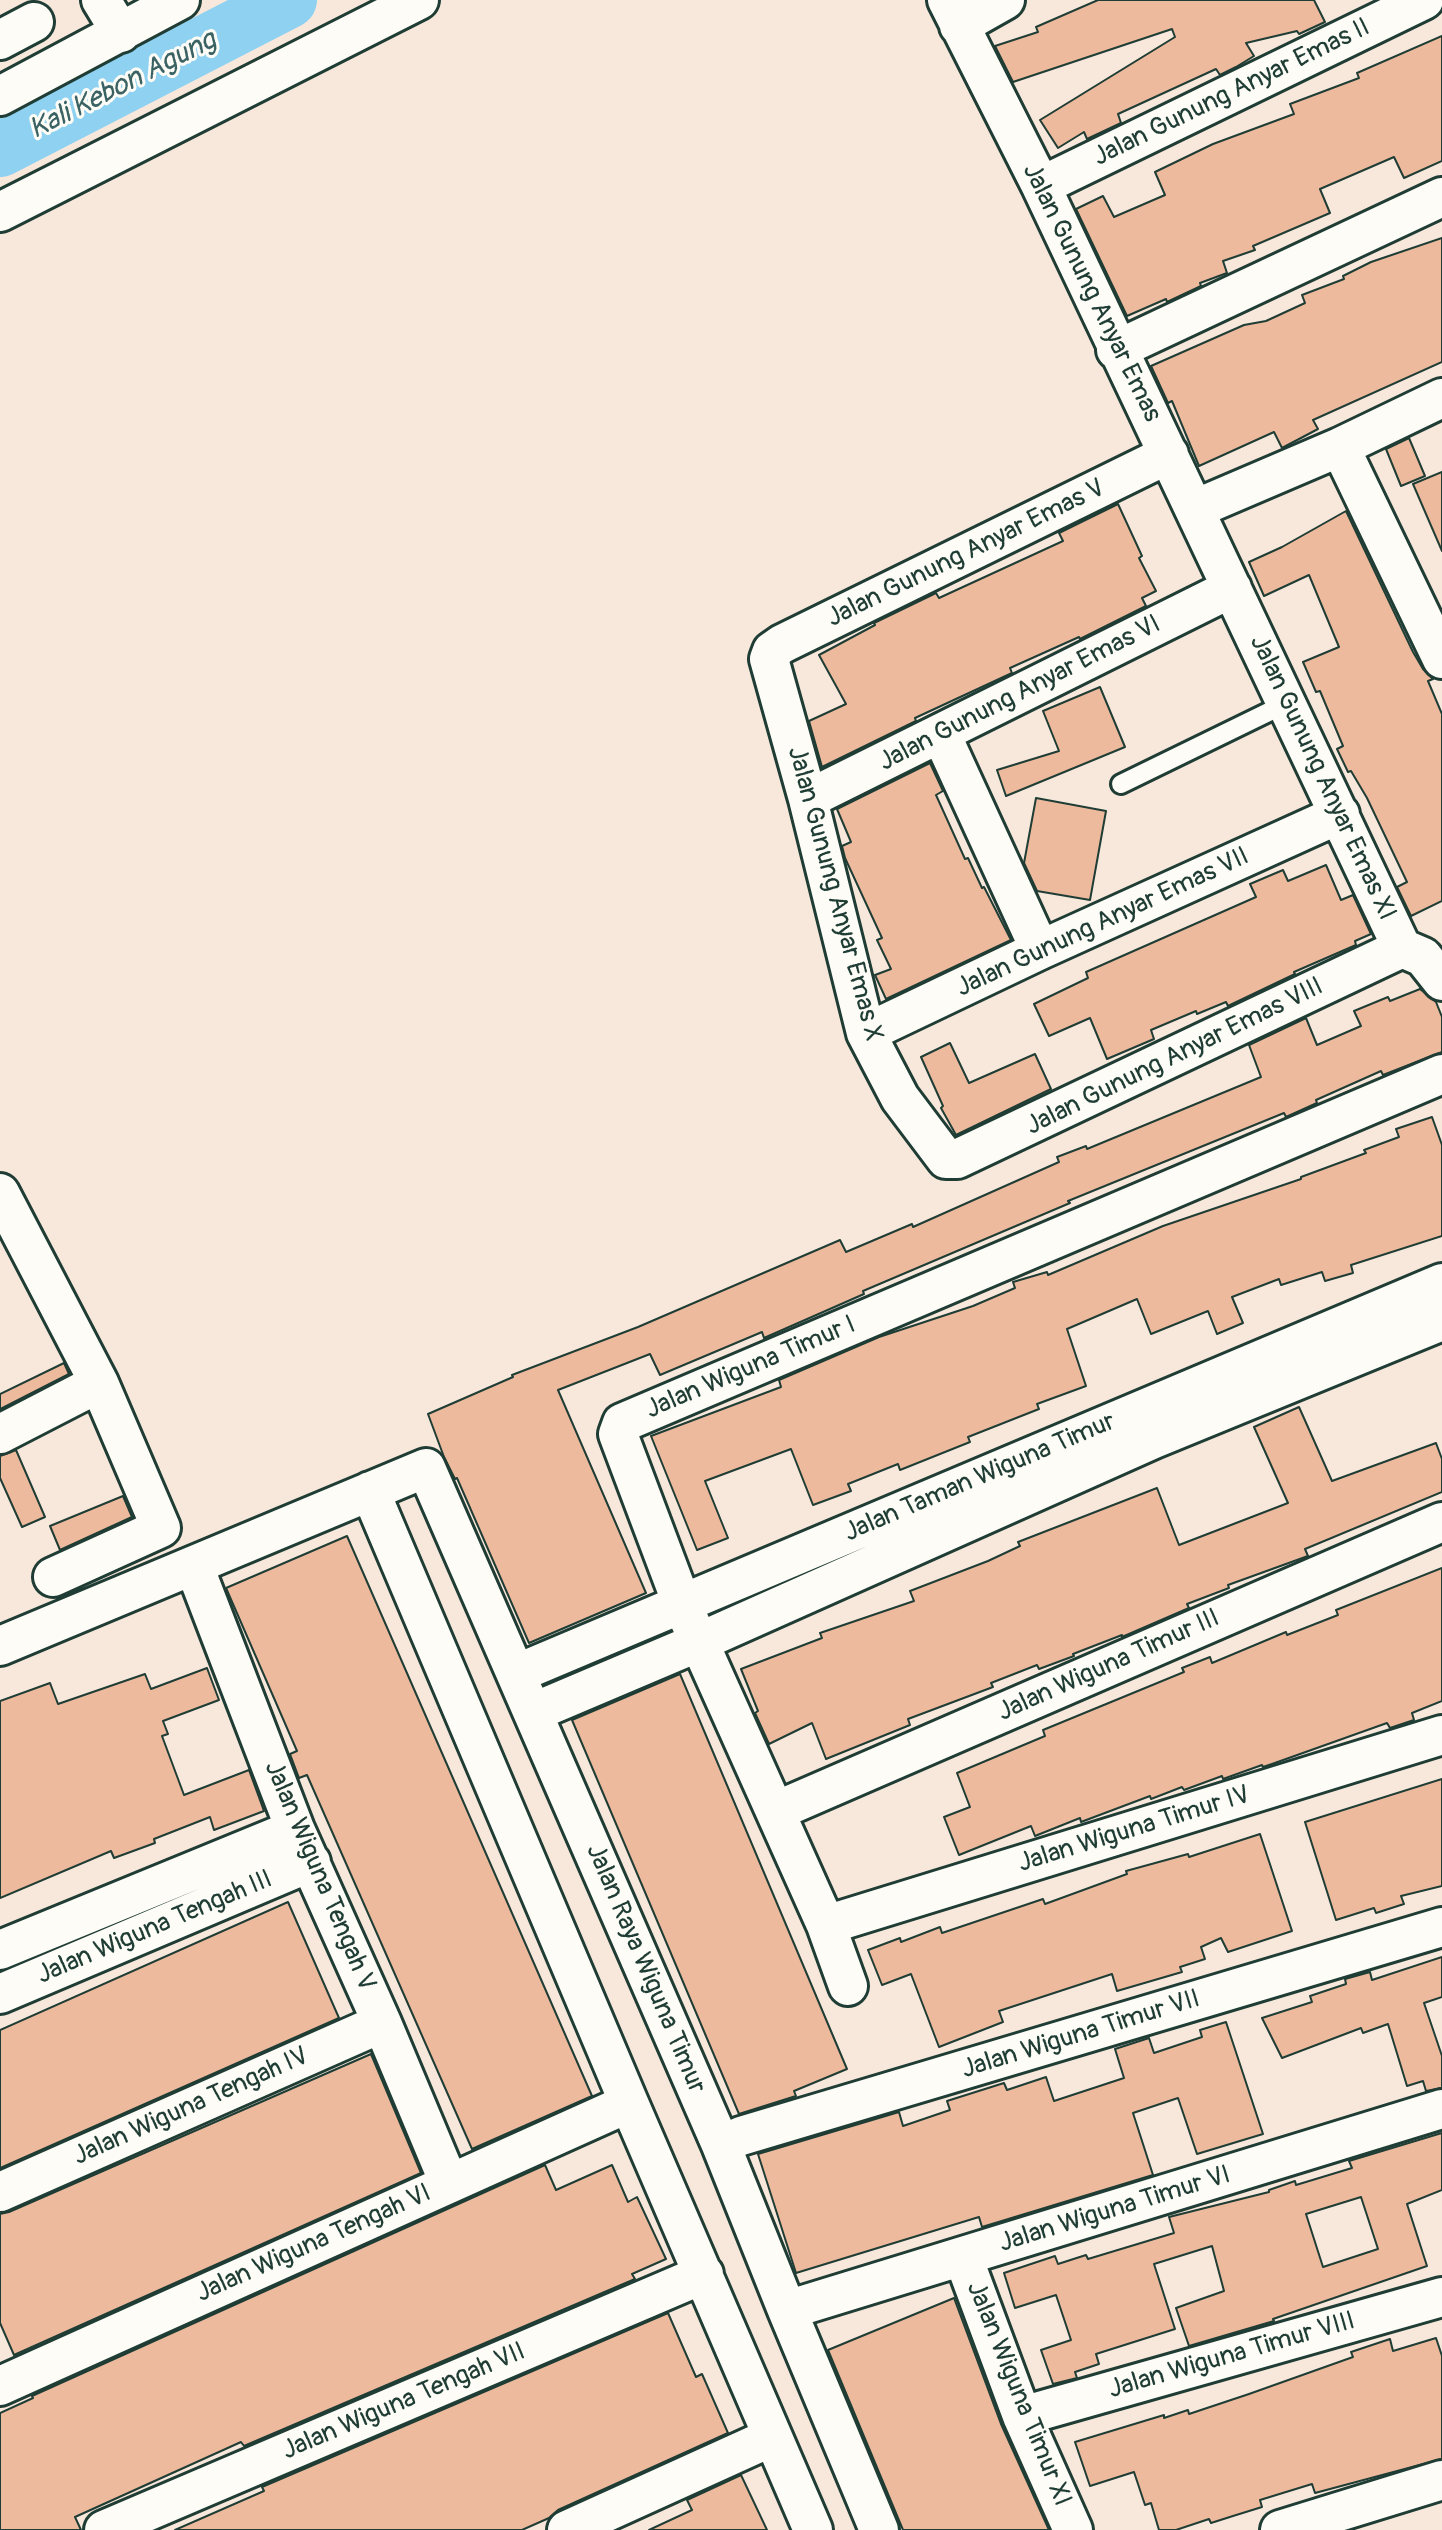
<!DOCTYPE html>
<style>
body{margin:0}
canvas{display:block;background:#f8e8dc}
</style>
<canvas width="1442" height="2530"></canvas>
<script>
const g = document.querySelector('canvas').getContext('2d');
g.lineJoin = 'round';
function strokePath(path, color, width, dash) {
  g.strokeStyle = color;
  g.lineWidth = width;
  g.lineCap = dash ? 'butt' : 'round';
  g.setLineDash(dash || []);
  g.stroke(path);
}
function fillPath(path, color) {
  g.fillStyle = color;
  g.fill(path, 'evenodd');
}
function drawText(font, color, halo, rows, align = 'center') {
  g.font = font + ' Pangolin,sans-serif';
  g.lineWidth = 6;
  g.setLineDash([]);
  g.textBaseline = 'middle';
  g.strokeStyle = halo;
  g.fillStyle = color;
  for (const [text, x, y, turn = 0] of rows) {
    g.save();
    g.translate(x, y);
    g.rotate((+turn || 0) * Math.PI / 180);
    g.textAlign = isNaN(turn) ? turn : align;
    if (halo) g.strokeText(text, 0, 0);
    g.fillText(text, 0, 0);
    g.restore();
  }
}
const river = new Path2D(`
 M 0,149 L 289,0`);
const building = new Path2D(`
 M 1098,0 L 1314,0 L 1325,22 L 1299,34 L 1297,31 L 1246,43 L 1254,56 L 1236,67 L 1220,75 L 1216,69 L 1118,114 L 1121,123 L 1087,139 L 1084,132 L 1058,148 L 1040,120 L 1175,37 L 1172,29 L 1013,82 L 995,46 L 1038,32 L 1036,27 Z
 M 1442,36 L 1442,161 L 1404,178 L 1394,157 L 1320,189 L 1330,213 L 1253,246 L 1255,250 L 1223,261 L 1227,273 L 1200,283 L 1201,286 L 1167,302 L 1166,299 L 1127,316 L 1076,209 L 1103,196 L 1114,217 L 1165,195 L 1155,172 L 1213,144 L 1294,114 L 1290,104 L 1359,78 L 1357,73 Z
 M 1442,238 L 1442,362 L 1313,420 L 1318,429 L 1282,448 L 1274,432 L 1199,466 L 1172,401 L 1168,403 L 1151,366 L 1244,325 L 1266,321 L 1305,303 L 1302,295 L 1344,279 L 1343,276 L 1371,262 Z
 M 1409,438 L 1425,476 L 1401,486 L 1386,449 Z
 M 1442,472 L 1442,551 L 1413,484 Z
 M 1118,504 L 1142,556 L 1139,558 L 1156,591 L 1142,598 L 1146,606 L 1080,639 L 1079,637 L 1010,668 L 1012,673 L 915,718 L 916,721 L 822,767 L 809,721 L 846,704 L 819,655 L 875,625 L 874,623 L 936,593 L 939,598 L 1063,541 L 1059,533 Z
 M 1346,511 L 1413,652 L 1423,669 L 1433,679 L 1428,681 L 1442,714 L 1442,901 L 1411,916 L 1397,887 L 1407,882 L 1367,798 L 1351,771 L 1348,772 L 1337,749 L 1343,746 L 1320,691 L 1316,692 L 1303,662 L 1339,647 L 1309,575 L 1264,596 L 1249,562 L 1282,547 Z
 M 1100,687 L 1125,747 L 1006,796 L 997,770 L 1059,751 L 1043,711 Z
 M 930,763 L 943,791 L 936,795 L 965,859 L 968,858 L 982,888 L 984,887 L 1011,940 L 886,999 L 875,975 L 891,969 L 877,940 L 882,938 L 845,858 L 842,846 L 851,842 L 837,809 Z
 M 1036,798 L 1106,811 L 1090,900 L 1037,891 L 1024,863 Z
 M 1326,865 L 1341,900 L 1353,895 L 1371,934 L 1355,941 L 1356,945 L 1294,972 L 1295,974 L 1228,1006 L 1226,1002 L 1197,1014 L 1196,1011 L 1151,1030 L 1154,1039 L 1107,1059 L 1090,1018 L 1049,1036 L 1034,1004 L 1088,978 L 1086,972 L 1256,897 L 1250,884 L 1283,870 L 1288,881 Z
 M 1420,989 L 1436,1002 L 1442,1017 L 1442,1052 L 1383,1075 L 1381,1071 L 1316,1100 L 1317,1103 L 1286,1117 L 1284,1113 L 1068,1201 L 1070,1203 L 863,1291 L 864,1294 L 764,1338 L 762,1332 L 660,1375 L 650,1354 L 558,1390 L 646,1593 L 529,1643 L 457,1478 L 455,1479 L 444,1457 L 428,1414 L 513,1377 L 512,1375 L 638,1327 L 840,1240 L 846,1252 L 912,1224 L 913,1227 L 1059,1162 L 1057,1157 L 1086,1146 L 1087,1149 L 1261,1077 L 1249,1045 L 1306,1018 L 1317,1045 L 1361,1026 L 1354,1011 L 1388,997 L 1390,1001 Z
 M 950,1043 L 969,1083 L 1035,1054 L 1051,1089 L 956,1135 L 941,1108 L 943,1106 L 921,1057 Z
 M 1432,1117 L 1442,1145 L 1442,1236 L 1351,1265 L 1353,1273 L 1325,1281 L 1322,1272 L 1281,1285 L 1279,1279 L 1232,1297 L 1243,1323 L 1217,1334 L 1208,1311 L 1151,1334 L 1137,1299 L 1067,1329 L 1086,1386 L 1037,1404 L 1039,1409 L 968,1437 L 970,1442 L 900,1470 L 898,1464 L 848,1484 L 851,1491 L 813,1505 L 791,1449 L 705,1481 L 728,1538 L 697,1550 L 651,1436 L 781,1387 L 779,1380 L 879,1337 L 973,1306 L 1015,1288 L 1013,1282 L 1047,1272 L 1048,1275 L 1163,1226 L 1301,1179 L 1301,1177 L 1366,1153 L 1364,1150 L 1399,1137 L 1396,1129 Z
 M 64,1363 L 69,1374 L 0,1409 L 0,1394 Z
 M 1299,1407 L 1332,1481 L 1436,1443 L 1442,1459 L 1442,1492 L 1305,1549 L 1308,1556 L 1228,1585 L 1229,1588 L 1187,1604 L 1189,1608 L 1122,1637 L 1122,1635 L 1073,1654 L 1074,1656 L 1039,1669 L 1037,1665 L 991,1683 L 993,1687 L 908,1719 L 910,1725 L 826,1759 L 812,1723 L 769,1744 L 755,1713 L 758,1711 L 741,1669 L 822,1638 L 820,1633 L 914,1601 L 910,1591 L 988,1561 L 1020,1546 L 1018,1542 L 1157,1488 L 1179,1545 L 1288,1503 L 1254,1427 Z
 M 16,1450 L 45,1517 L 22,1527 L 0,1478 L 0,1456 Z
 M 123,1496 L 132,1517 L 60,1550 L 50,1526 Z
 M 347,1536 L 592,2096 L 472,2149 L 307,1775 L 299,1778 L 290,1754 L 297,1751 L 226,1588 Z
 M 1442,1568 L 1442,1701 L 1412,1713 L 1414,1720 L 1390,1728 L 1387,1723 L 1272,1764 L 1263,1767 L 1262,1765 L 1223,1779 L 1222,1776 L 1184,1790 L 1182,1787 L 1151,1799 L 1150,1796 L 1081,1822 L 1080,1818 L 1035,1836 L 1031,1826 L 959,1855 L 944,1817 L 970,1807 L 957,1773 L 1045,1736 L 1043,1730 L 1184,1672 L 1182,1668 L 1210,1657 L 1212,1663 L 1286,1632 L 1287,1635 L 1338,1615 L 1336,1610 Z
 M 207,1668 L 219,1700 L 163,1721 L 168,1734 L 162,1736 L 184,1795 L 249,1770 L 264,1811 L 214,1830 L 210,1817 L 154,1839 L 155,1843 L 114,1858 L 111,1851 L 0,1898 L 0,1701 L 50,1683 L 58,1704 L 145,1674 L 151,1689 Z
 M 680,1674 L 847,2069 L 794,2091 L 796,2096 L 739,2114 L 572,1720 Z
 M 1442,1779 L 1442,1886 L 1401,1896 L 1404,1904 L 1376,1913 L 1374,1908 L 1336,1920 L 1305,1822 Z
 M 1260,1834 L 1292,1931 L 1228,1952 L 1221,1938 L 1201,1947 L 1205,1959 L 1180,1967 L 1182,1972 L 1117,1991 L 1112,1974 L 999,2011 L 1003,2022 L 939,2047 L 911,1974 L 882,1985 L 868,1950 L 900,1938 L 901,1942 L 940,1927 L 942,1933 L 1043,1899 L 1045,1904 L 1127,1874 L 1126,1871 L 1188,1854 L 1189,1857 Z
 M 288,1902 L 339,2018 L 0,2168 L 0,2030 Z
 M 1442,1957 L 1442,1997 L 1424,2003 L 1442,2056 L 1442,2088 L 1426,2091 L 1423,2081 L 1407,2086 L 1388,2024 L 1363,2033 L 1361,2028 L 1282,2058 L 1262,2018 L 1312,2002 L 1310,1996 L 1346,1984 L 1345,1979 L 1370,1972 L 1372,1980 Z
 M 1226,2022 L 1263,2134 L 1197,2154 L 1178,2098 L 1133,2113 L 1153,2175 L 982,2227 L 979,2217 L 796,2273 L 758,2154 L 899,2112 L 903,2126 L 950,2110 L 947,2101 L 1004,2083 L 1007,2090 L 1046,2077 L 1054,2101 L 1124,2078 L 1115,2049 L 1149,2038 L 1154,2053 L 1202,2037 L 1200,2030 Z
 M 371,2054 L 421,2173 L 14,2355 L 0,2323 L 0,2214 L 9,2212 Z
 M 1442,2133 L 1442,2190 L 1407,2204 L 1427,2266 L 1273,2319 L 1274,2321 L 1189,2346 L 1176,2308 L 1224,2291 L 1212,2246 L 1154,2264 L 1175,2329 L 1096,2354 L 1099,2364 L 1075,2372 L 1077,2378 L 1053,2384 L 1041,2350 L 1071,2340 L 1056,2295 L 1015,2308 L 1004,2273 L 1055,2256 L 1058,2264 L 1086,2255 L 1088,2259 L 1174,2233 L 1169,2217 L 1269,2192 L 1269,2190 L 1295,2181 L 1296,2185 L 1352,2168 L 1349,2161 ZM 1361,2197 L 1378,2249 L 1323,2267 L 1306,2214 Z
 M 545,2165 L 556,2190 L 612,2165 L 628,2202 L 637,2197 L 666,2259 L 632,2274 L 635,2279 L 244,2446 L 241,2442 L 75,2517 L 81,2530 L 0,2530 L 0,2413 L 33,2398 L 32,2396 Z
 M 954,2298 L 1001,2424 L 1049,2530 L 903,2530 L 828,2350 Z
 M 668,2313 L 696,2377 L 702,2374 L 728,2433 L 558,2510 L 549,2518 L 522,2530 L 175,2530 L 264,2491 L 262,2487 Z
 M 1436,2338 L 1442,2356 L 1442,2459 L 1315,2493 L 1312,2484 L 1260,2500 L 1262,2507 L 1233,2516 L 1211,2523 L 1209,2519 L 1176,2530 L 1159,2530 L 1151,2503 L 1145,2505 L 1134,2472 L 1090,2486 L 1075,2442 L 1164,2415 L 1164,2418 L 1188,2410 L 1189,2414 L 1249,2394 L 1353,2357 L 1351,2352 L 1390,2339 L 1393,2351 Z
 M 741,2475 L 767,2530 L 649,2530 L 692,2510 L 687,2500 Z`);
const service = new Path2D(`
 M 1121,784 L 1287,703`);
const minor = new Path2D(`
 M 101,0 L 121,33
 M 947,0 L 1041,186 L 1402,948 L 1423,957 L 1442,981
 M 959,26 L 1005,0
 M 0,40 L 34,22
 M 0,96 L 180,0
 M 1041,186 L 1424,0
 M 0,212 L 419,0
 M 1116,350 L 1442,197
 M 1340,447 L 1442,659
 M 1169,454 L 782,644 L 772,651 L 769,659 L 808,799 L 866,1033 L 900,1098 L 946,1159 L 957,1159 L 1402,948
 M 1195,509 L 1340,447 L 1442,398
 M 941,734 L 1040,950
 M 808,799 L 1232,588
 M 866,1033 L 1040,950 L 1340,814
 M 0,1193 L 99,1383 L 0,1434
 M 370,1491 L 629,2103 L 813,2530
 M 194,1566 L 295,1829 L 382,2023 L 449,2183
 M 53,1577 L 161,1528 L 99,1383
 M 0,1646 L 426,1468 L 721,2145 L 787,2310 L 879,2530
 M 518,1673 L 1442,1283
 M 534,1712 L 699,1642 L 1154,1439 L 1442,1321
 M 776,1811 L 1442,1522
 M 826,1925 L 1442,1735
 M 0,1950 L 295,1829
 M 848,1986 L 826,1925 L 682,1604 L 618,1434 L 622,1423 L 1442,1074
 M 0,1994 L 311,1862
 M 721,2145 L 741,2136 L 1442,1927
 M 0,2192 L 382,2023
 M 963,2257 L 1022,2416 L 1073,2530
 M 787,2310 L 1442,2109
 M 0,2386 L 629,2103
 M 1022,2416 L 1442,2297
 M 104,2530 L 704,2274
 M 567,2530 L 772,2437
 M 1280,2530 L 1442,2480`);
const streetNames = [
 ["Jalan Gunung Anyar Emas II",1232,93,-26],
 ["Jalan Gunung Anyar Emas",1091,293,64],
 ["Jalan Gunung Anyar Emas V",966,554,-26],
 ["Jalan Gunung Anyar Emas VI",1020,694,-27],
 ["Jalan Gunung Anyar Emas XI",1322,778,65],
 ["Jalan Gunung Anyar Emas X",834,894,75],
 ["Jalan Gunung Anyar Emas VII",1103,923,-25],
 ["Jalan Gunung Anyar Emas VIII",1175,1057,-26],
 ["Jalan Wiguna Timur I",751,1368,-23],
 ["Jalan Taman Wiguna Timur",980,1478,-23],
 ["Jalan Wiguna Timur III",1109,1666,-24],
 ["Jalan Wiguna Timur IV",1134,1830,-17],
 ["Jalan Wiguna Tengah V",319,1876,67],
 ["Jalan Wiguna Tengah III",155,1928,-23],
 ["Jalan Raya Wiguna Timur",645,1969,67],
 ["Jalan Wiguna Timur VII",1081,2035,-17],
 ["Jalan Wiguna Tengah IV",191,2107,-24],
 ["Jalan Wiguna Timur VI",1115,2210,-17],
 ["Jalan Wiguna Tengah VI",314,2244,-24],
 ["Jalan Wiguna Timur VIII",1232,2356,-16],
 ["Jalan Wiguna Timur XI",1018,2394,68],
 ["Jalan Wiguna Tengah VII",404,2402,-23]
];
const waterNames = [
 ["Kali Kebon Agung",123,86,-27]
];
strokePath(river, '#8fd1f1', 56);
fillPath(building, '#edba9e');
strokePath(building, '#1f3d34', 2);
strokePath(service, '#1f3d34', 24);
strokePath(minor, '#1f3d34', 44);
strokePath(service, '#fdfcf7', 18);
strokePath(minor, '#fdfcf7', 38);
drawText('26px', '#1f3d34', '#fdfcf7', streetNames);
drawText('italic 28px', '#3b6263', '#fdfcf7', waterNames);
</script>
